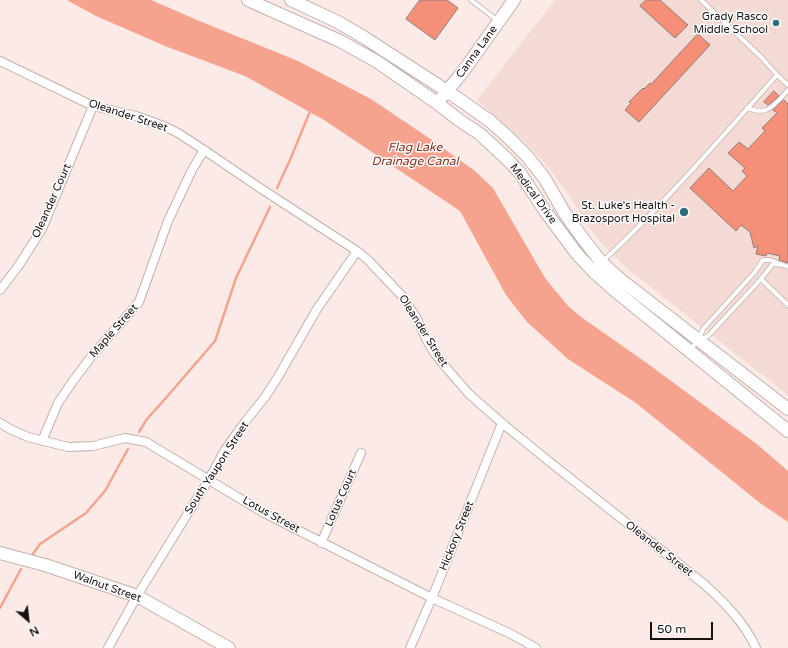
<!DOCTYPE html>
<style>
body{margin:0}
#map{position:relative;width:788px;height:648px;overflow:hidden;background:#fceae6;font-family:"Varela Round",sans-serif}
canvas{display:block}
.north{position:absolute;left:8px;top:600px;width:40px;height:40px;-webkit-text-stroke:3px #fff;paint-order:stroke;rotate:152deg;font-size:11px;font-weight:700;line-height:16px;text-align:center;color:#16100f}
.north::after{content:'';display:block;margin:auto;width:14px;height:18px;background:#16100f;clip-path:polygon(50% 0,100% 100%,50% 72%,0 100%)}
.scale{position:absolute;left:650px;top:622px;width:63px;height:18px;box-sizing:border-box;border:2px solid #16100f;border-top:0;padding-left:5px;font-size:12px;line-height:14px;white-space:nowrap;color:#16100f;-webkit-text-stroke:3px #fff;paint-order:stroke}
</style>
<div id="map">
<canvas width="788" height="648"></canvas>
<div class="north">N</div>
<div class="scale">50 m</div>
</div>
<script>
const g = document.querySelector('canvas').getContext('2d');
g.lineJoin = 'round';
function fillPath(path, color) {
  g.fillStyle = color;
  g.fill(path, 'evenodd');
}
function strokePath(path, color, width, dash) {
  g.strokeStyle = color;
  g.lineWidth = width;
  g.lineCap = dash ? 'butt' : 'round';
  g.setLineDash(dash || []);
  g.stroke(path);
}
function drawText(font, color, halo, rows, align = 'center') {
  g.font = font + ' "Varela Round",sans-serif';
  g.lineWidth = 3;
  g.setLineDash([]);
  g.textBaseline = 'middle';
  g.strokeStyle = halo;
  g.fillStyle = color;
  for (const [text, x, y, turn = 0] of rows) {
    g.save();
    g.translate(x, y);
    g.rotate((+turn || 0) * Math.PI / 180);
    g.textAlign = isNaN(turn) ? turn : align;
    if (halo) g.strokeText(text, 0, 0);
    g.fillText(text, 0, 0);
    g.restore();
  }
}
const built = new Path2D(`
 M 555,0 L 788,0 L 788,395 L 629,270 L 604,246 L 591,230 L 569,195 L 548,167 L 524,141 L 477,100 Z`);
const water = new Path2D(`
 M 67,0 L 151,0 L 197,20 L 298,61 L 371,99 L 429,138 L 475,171 L 493,188 L 545,278 L 569,307 L 584,319 L 644,361 L 758,445 L 788,471 L 788,522 L 760,503 L 636,403 L 568,359 L 527,322 L 506,295 L 460,211 L 324,120 L 245,76 L 165,46 L 96,16 Z`);
const stream = new Path2D(`
 M 277,188 L 290,160 L 311,109
 M 139,432 L 147,419 L 165,399 L 215,341 L 236,278 L 270,207
 M 33,554 L 40,544 L 86,513 L 105,491 L 128,449
 M 0,608 L 21,569`);
const building = new Path2D(`
 M 420,0 L 447,0 L 458,8 L 435,40 L 406,19 Z
 M 646,0 L 660,0 L 688,25 L 675,38 L 640,6 Z
 M 698,34 L 710,45 L 639,122 L 625,110 L 631,103 L 629,102 L 643,88 L 644,89 L 650,83 L 651,84 Z
 M 774,91 L 779,96 L 768,105 L 764,102 Z
 M 784,100 L 788,104 L 788,263 L 779,260 L 780,256 L 767,253 L 766,256 L 756,254 L 758,246 L 754,248 L 750,232 L 741,225 L 736,231 L 690,188 L 709,168 L 733,191 L 747,176 L 742,171 L 745,168 L 728,153 L 739,142 L 748,149 L 765,131 L 762,128 L 777,113 L 773,110 Z`);
const lane = new Path2D(`
 M 471,0 L 497,20
 M 701,0 L 762,58 L 777,75 L 788,85
 M 747,108 C 753,110 760,112 766,110 C 774,107 783,96 788,90
 M 603,261 C 665,203 721,138 777,75
 M 761,279 L 788,305
 M 701,339 L 708,336 L 761,279 L 773,264 L 783,265 L 788,267
 M 690,350 L 699,339 L 703,329 L 754,273 L 763,260 L 770,260 L 783,265`);
const street = new Path2D(`
 M 0,61 L 93,106 L 136,116 L 164,126 L 178,133 L 204,150 L 260,188 L 357,251 L 368,260 L 402,296 L 416,317 L 427,341 L 435,354 L 449,371 L 469,394 L 502,423 L 551,463 L 704,584 C 725,603 744,622 756,648
 M 0,290 L 19,265 L 42,229 L 93,106
 M 0,423 L 12,430 L 28,437 L 68,447 L 93,446 L 125,438 L 146,442 L 264,513 L 432,598 L 511,634 L 536,648
 M 42,441 L 58,403 L 73,381 L 91,357 L 139,302 L 168,221 L 192,170 L 204,150
 M 321,543 L 361,453
 M 108,648 L 137,596 L 209,479 L 225,450 L 245,422 L 265,397 L 278,377 L 317,309 L 357,251
 M 410,648 L 432,598 L 502,423`);
const secondary = new Path2D(`
 M 248,0 L 340,41 L 376,61 L 437,103 L 459,120 L 480,134 L 508,160 L 520,173 L 545,211 L 577,254 L 593,271 L 613,289 L 788,431
 M 291,0 L 338,22 L 365,38 L 447,91 L 473,109 L 490,121 L 509,138 L 527,156 L 545,179 L 564,212 L 581,236 L 601,262 L 621,280 L 788,409
 M 442,97 L 462,73 L 514,0
 M 0,553 L 45,565 L 137,596 L 229,648`);
const markers = [
 [776,23,4,"#296e7d"],
 [684,212,5,"#296e7d"]
];
const poiNames = [
 ["Grady Rasco",768,17],
 ["Middle School",768,30],
 ["St. Luke's Health -",675,206],
 ["Brazosport Hospital",675,219]
];
const streetNames = [
 ["Canna Lane",477,52,-54],
 ["Oleander Street",128,116,18],
 ["Medical Drive",533,194,54],
 ["Oleander Court",52,201,-66],
 ["Maple Street",114,331,-49],
 ["Oleander Street",423,331,58],
 ["South Yaupon Street",217,468,-57],
 ["Lotus Court",341,498,-66],
 ["Lotus Street",271,515,29],
 ["Hickory Street",457,536,-68],
 ["Oleander Street",659,549,38],
 ["Walnut Street",107,587,20]
];
const waterNames = [
 ["Flag Lake",415,148],
 ["Drainage Canal",415,162]
];
fillPath(built, '#f3dad4');
fillPath(water, '#f5a38f');
strokePath(stream, '#f5a38f', 2.5);
fillPath(building, '#f58f78');
strokePath(building, '#8d7e7a', 1);
strokePath(lane, '#c2b1ad', 5.5);
strokePath(street, '#c2b1ad', 10);
strokePath(secondary, '#c2b1ad', 14);
strokePath(lane, '#fff', 4);
strokePath(street, '#fff', 8);
strokePath(secondary, '#fff', 12);
for (const [x, y, r, color] of markers) {
  const dot = new Path2D();
  dot.arc(x, y, r, 0, 2 * Math.PI);
  g.fillStyle = color;
  g.fill(dot);
  strokePath(dot, '#fff', 1.5);
}
drawText('11px', '#16100f', '#fff', poiNames, 'right');
drawText('11px', '#16100f', '#fff', streetNames);
drawText('italic 12px', '#882e1b', '#fff', waterNames);
</script>
